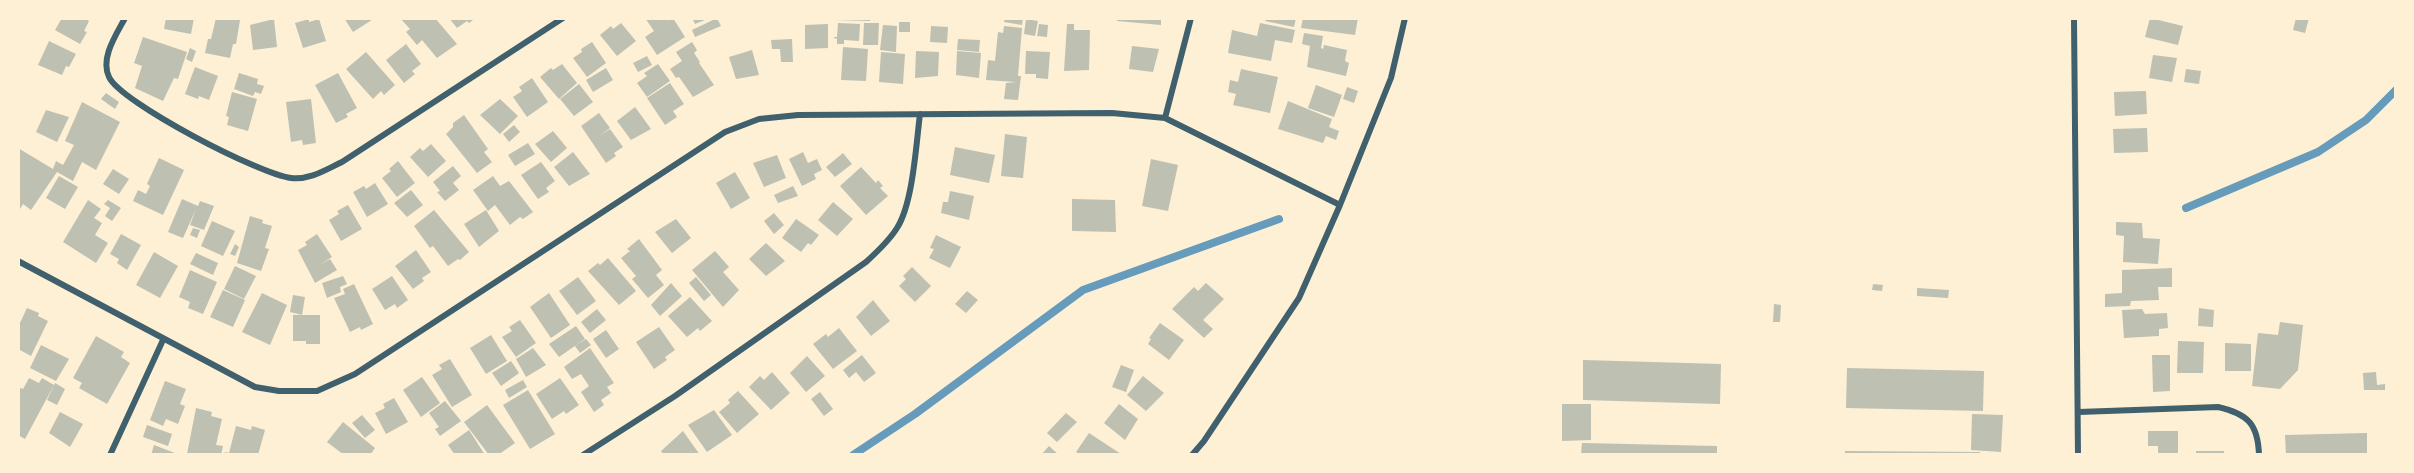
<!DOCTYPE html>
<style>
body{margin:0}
#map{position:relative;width:2414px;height:473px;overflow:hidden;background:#fdf0d5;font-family:"Fira Sans Condensed",sans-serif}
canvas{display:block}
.frame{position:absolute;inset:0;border:20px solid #fdf0d5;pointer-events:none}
</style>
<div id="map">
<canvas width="2414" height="473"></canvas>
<div class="frame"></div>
</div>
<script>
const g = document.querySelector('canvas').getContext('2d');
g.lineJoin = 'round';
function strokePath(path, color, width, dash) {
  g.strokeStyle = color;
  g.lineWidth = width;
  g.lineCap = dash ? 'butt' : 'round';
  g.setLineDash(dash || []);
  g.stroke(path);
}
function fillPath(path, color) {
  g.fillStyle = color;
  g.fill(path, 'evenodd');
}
const stream = new Path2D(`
 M 2186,208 L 2318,152 L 2366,120 L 2396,90
 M 853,455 L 915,414 L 1083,290 L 1279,219`);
const building = new Path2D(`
 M 62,18 L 85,18 L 89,21 L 84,31 L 87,32 L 80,44 L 55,30 Z
 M 166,18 L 194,18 L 191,34 L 164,29 Z
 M 216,18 L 240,20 L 236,44 L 233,44 L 230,58 L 205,53 L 208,39 L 211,39 Z
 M 344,18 L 375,18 L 353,32 Z
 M 400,18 L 435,18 L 457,44 L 437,58 L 422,40 L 417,45 L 406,32 L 410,29 Z
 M 449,18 L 476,18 L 469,23 L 467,21 L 457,28 Z
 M 645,18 L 672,18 L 667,22 L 673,18 L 685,37 L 657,55 L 645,37 L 654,31 Z
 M 692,18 L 710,18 L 695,24 Z
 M 717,18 L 721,26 L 695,37 L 692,30 Z
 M 834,18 L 870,18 L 870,21 L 834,20 Z
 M 1005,18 L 1023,18 L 1022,25 L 1004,22 Z
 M 1118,18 L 1161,18 L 1161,25 L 1117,21 Z
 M 1266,18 L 1296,18 L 1294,27 L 1265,21 Z
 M 1303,18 L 1358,18 L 1355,35 L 1301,28 Z
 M 2150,18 L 2183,26 L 2178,45 L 2145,37 Z
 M 2296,18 L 2309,18 L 2305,33 L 2293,30 Z
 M 274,19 L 277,47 L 253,50 L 250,25 Z
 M 309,19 L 309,22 L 319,19 L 326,41 L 303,48 L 295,23 Z
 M 1026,19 L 1038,21 L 1035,36 L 1024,34 Z
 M 899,22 L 910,22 L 910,32 L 899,32 Z
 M 621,23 L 636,41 L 617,56 L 600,35 L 611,26 L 613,29 Z
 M 838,23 L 860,24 L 859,41 L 844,40 L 844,44 L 837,44 L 837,38 L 835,39 L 834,37 L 837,37 Z
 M 864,23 L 879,23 L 878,45 L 863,45 Z
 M 1260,23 L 1295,30 L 1292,43 L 1275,40 L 1271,61 L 1228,53 L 1232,30 L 1257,36 Z
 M 828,24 L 828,48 L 805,49 L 805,25 Z
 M 1039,24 L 1048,25 L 1047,37 L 1037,36 Z
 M 1067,24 L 1074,24 L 1074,30 L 1090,30 L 1089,70 L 1064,71 Z
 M 883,25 L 897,26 L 896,52 L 880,50 Z
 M 931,26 L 948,27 L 947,43 L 930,42 Z
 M 1004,26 L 1022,28 L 1018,76 L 1021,76 L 1018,100 L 1004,99 L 1006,83 L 1016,82 L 986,80 L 988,60 L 995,61 L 998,32 L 1003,33 Z
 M 1304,33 L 1323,36 L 1321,48 L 1323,49 L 1324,45 L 1347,50 L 1345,61 L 1349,63 L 1346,76 L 1307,67 L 1310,46 L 1302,44 Z
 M 143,37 L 187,52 L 178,79 L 174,78 L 163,101 L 135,88 L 142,66 L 134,63 Z
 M 792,39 L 793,62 L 781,62 L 780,49 L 772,49 L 771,40 Z
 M 958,39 L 980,40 L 979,52 L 957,50 Z
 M 49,41 L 76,54 L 69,67 L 66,66 L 62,75 L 38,65 Z
 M 592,42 L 606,63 L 587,77 L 573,58 L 582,52 L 581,49 Z
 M 692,42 L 697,50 L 694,53 L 700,62 L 699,63 L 714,85 L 693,97 L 679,77 L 676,78 L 670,69 L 682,61 L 676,52 Z
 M 406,44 L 421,64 L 412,71 L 415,74 L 404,83 L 386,60 Z
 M 1132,46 L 1159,49 L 1153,72 L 1129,69 Z
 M 843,47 L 868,49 L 866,81 L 841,80 Z
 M 190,48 L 196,51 L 192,62 L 186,59 Z
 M 752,50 L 759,75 L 736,79 L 729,57 Z
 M 916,51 L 939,52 L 938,76 L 915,78 Z
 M 957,51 L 981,53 L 979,78 L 956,75 Z
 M 1026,51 L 1050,52 L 1048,79 L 1036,78 L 1036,74 L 1025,74 Z
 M 366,52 L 395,85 L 384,95 L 381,91 L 373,99 L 346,69 Z
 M 881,52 L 905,54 L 903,84 L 879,82 Z
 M 2153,55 L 2177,58 L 2172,82 L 2149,78 Z
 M 647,56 L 652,65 L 638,72 L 633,63 Z
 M 562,64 L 577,83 L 559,99 L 540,77 L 551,68 L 553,70 Z
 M 658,64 L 670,81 L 647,97 L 637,83 L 647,76 L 644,73 Z
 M 195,67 L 218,76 L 209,100 L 199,96 L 198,99 L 185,94 Z
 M 606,68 L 613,80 L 593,92 L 586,80 Z
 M 1241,69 L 1278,77 L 1270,113 L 1233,105 L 1236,94 L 1228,92 L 1230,80 L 1238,82 Z
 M 2186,69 L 2201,71 L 2199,84 L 2184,82 Z
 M 239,73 L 258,79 L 257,84 L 264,86 L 261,94 L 255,92 L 253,96 L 234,89 Z
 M 338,73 L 357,108 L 346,114 L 348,117 L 336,123 L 315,85 Z
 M 532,78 L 548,102 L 527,117 L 513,97 L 522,91 L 519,87 Z
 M 670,83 L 684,104 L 673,111 L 677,117 L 665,125 L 647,98 Z
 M 579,84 L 593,102 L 574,116 L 560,99 Z
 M 1316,85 L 1342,95 L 1334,117 L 1308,108 Z
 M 1347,87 L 1358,91 L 1354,103 L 1343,99 Z
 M 2146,91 L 2147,114 L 2115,116 L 2114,92 Z
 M 232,92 L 257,99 L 248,131 L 227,125 L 229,117 L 226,116 Z
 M 106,93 L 119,102 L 115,109 L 101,99 Z
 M 311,99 L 316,143 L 303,145 L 302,140 L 291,142 L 286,102 Z
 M 500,99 L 518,116 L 500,134 L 480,115 Z
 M 1288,101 L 1332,119 L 1329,127 L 1339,131 L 1336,140 L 1326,136 L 1323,143 L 1278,129 Z
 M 82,102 L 120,122 L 96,170 L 82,162 L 73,181 L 57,172 L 31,210 L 23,204 L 20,209 L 18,208 L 18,148 L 53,169 L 56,161 L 63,165 L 74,145 L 65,141 Z
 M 635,107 L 651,129 L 631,140 L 617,121 Z
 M 46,110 L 69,117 L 57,142 L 36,132 Z
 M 599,113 L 610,128 L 599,136 L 610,129 L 623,147 L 614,153 L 616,156 L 606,163 L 581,126 Z
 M 464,115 L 488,149 L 484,152 L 492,162 L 477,173 L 446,134 L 453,127 L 453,123 Z
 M 514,125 L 520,132 L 509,142 L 503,134 Z
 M 2147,128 L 2148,152 L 2114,153 L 2113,129 Z
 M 553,131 L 567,148 L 551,162 L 535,144 Z
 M 1005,134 L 1027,137 L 1023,178 L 1001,176 Z
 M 528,143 L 535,154 L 515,166 L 508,155 Z
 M 431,144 L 446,161 L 428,177 L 410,157 L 420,148 L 423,151 Z
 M 955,147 L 995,155 L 989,183 L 950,175 Z
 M 573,152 L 590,174 L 569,186 L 554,167 Z
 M 803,152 L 808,163 L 817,159 L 822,170 L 814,174 L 816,179 L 802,186 L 789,159 Z
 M 843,153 L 852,164 L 835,177 L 826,167 Z
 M 777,155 L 786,178 L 764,187 L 753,163 Z
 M 159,158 L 184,170 L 163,215 L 133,201 L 138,190 L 146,194 L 150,186 L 147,184 Z
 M 1151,159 L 1178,165 L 1168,211 L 1142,206 Z
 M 398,161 L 415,183 L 397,197 L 382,178 L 391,171 L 389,169 Z
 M 541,162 L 555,181 L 546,188 L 549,192 L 538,199 L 521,175 Z
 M 453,166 L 461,176 L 453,183 L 459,190 L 445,201 L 437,192 L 440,191 L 433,182 Z
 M 861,167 L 876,183 L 878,180 L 883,186 L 880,188 L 888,196 L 866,215 L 840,186 Z
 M 113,169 L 129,179 L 119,194 L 103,184 Z
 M 735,172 L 750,198 L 731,209 L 716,183 Z
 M 59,176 L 78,187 L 65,209 L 46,198 Z
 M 493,176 L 500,186 L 509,181 L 533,212 L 523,219 L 520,217 L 510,225 L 495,205 L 488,211 L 473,190 Z
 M 375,183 L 388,204 L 367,217 L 353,192 L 364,186 L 366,189 Z
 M 793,186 L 798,196 L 778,203 L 774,195 Z
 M 411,190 L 423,205 L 407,217 L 394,203 Z
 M 950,191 L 974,196 L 969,220 L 941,213 L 943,202 L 948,202 Z
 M 182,199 L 198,206 L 200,201 L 214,206 L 204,230 L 190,225 L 196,209 L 183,238 L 168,232 Z
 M 1072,199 L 1115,200 L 1116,232 L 1072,231 Z
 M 88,200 L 101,209 L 94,218 L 102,223 L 95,235 L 108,243 L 96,263 L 63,242 Z
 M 108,200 L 121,208 L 112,221 L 105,216 L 110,208 L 104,204 Z
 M 833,202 L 853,219 L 837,236 L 818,220 Z
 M 348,205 L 362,229 L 341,241 L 329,220 L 339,214 L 337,211 Z
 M 434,210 L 469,252 L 460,260 L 458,259 L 448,266 L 433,246 L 430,248 L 414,226 Z
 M 486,210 L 499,231 L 479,247 L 464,224 Z
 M 774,213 L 784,225 L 774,234 L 764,221 Z
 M 250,216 L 263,220 L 262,223 L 272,226 L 265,248 L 269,249 L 261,271 L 237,263 Z
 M 676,219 L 691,238 L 672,253 L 655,232 Z
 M 796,219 L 819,235 L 811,245 L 808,243 L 801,252 L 782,238 Z
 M 212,221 L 235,231 L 223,256 L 201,246 Z
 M 2116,222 L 2142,223 L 2143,238 L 2160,239 L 2158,264 L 2123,262 L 2124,236 L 2116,235 Z
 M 193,228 L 200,230 L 197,238 L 190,235 Z
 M 121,234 L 141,245 L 127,270 L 117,263 L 119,259 L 110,254 Z
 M 317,234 L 332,257 L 318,266 L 330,259 L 337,270 L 315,283 L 298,250 L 307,245 L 305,242 Z
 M 936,235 L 961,247 L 950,268 L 929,258 L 934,249 L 930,248 Z
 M 639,239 L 662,270 L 656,275 L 664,285 L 648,298 L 632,279 L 636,276 L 621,258 L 630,251 L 627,249 Z
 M 766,243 L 785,261 L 766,276 L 749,259 Z
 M 235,244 L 239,247 L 235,256 L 230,254 Z
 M 416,250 L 431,272 L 422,278 L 424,281 L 413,289 L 395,266 Z
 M 715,251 L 729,267 L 723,272 L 739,290 L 723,307 L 692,270 Z
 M 154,252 L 178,266 L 160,298 L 136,285 Z
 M 196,253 L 218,263 L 213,275 L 190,264 Z
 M 608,258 L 636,291 L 619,305 L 588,271 L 598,263 L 600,265 Z
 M 235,266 L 256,276 L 244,299 L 224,289 Z
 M 912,267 L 931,286 L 915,302 L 899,286 L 906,279 L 903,276 Z
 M 2172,268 L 2172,287 L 2158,287 L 2159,300 L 2131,301 L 2130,306 L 2105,307 L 2105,294 L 2122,293 L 2122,270 Z
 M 190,270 L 217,282 L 203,314 L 188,308 L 190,302 L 179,297 Z
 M 343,276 L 347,284 L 340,287 L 341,292 L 327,298 L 322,283 Z
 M 392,276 L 408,300 L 397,308 L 395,304 L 385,310 L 372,289 Z
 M 578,277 L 596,301 L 577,315 L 559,291 Z
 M 696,277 L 711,295 L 704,301 L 689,283 Z
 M 671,283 L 682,296 L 660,316 L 651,305 Z
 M 1206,283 L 1224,299 L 1203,320 L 1213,329 L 1204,338 L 1172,309 L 1194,287 L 1198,291 Z
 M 354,284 L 373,324 L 361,330 L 360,327 L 350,332 L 334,298 L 345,294 L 343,289 Z
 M 1873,284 L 1883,285 L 1882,291 L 1872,290 Z
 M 1917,288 L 1949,290 L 1948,298 L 1917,296 Z
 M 223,290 L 245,300 L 233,327 L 210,317 Z
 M 967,291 L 978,300 L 966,313 L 955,304 Z
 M 262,293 L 287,305 L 270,345 L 242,332 Z
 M 549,293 L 570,325 L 551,338 L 530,307 Z
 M 293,295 L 305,297 L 302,315 L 290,312 Z
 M 690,297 L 712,321 L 700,331 L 698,328 L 687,337 L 668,316 Z
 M 873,300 L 890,321 L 871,336 L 856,317 Z
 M 1774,304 L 1781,305 L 1780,322 L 1773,322 Z
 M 27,308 L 39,313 L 38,316 L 48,321 L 31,356 L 18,349 L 18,327 Z
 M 2199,308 L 2214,310 L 2213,327 L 2198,326 Z
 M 597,309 L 606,320 L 590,333 L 581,322 Z
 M 2142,309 L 2145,314 L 2167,313 L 2168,328 L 2159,329 L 2159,336 L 2124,338 L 2122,310 Z
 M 293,315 L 320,315 L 320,344 L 306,344 L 306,341 L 293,341 Z
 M 520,320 L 536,343 L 516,357 L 502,337 L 512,331 L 509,327 Z
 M 2280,322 L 2303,325 L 2298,370 L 2280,389 L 2252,386 L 2258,333 L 2278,335 Z
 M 1160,323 L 1184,340 L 1169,360 L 1148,344 L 1151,339 L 1149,338 Z
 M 576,326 L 585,339 L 559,357 L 549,344 Z
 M 659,327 L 675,350 L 665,357 L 667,360 L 654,369 L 636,342 Z
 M 839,328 L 857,351 L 833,369 L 813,344 L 826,334 L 828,337 Z
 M 606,330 L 619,349 L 606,358 L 593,339 Z
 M 491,335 L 507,361 L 486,374 L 470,348 Z
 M 96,336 L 124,352 L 121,357 L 130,363 L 107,404 L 79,388 L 82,383 L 73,378 Z
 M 586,339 L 591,345 L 580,353 L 575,346 Z
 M 2178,341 L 2204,342 L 2203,373 L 2177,373 Z
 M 2225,343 L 2251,344 L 2251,371 L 2225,371 Z
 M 41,345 L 69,359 L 56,381 L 30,368 Z
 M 533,348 L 546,365 L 526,377 L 516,359 Z
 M 590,348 L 614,383 L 607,387 L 611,393 L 601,400 L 604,405 L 594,412 L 581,392 L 589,386 L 581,374 L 572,379 L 564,367 Z
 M 862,355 L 876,373 L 864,382 L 856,372 L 849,378 L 843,370 Z
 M 2152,355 L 2170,355 L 2170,391 L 2153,392 Z
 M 807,356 L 825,376 L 806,392 L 790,373 Z
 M 450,359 L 472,395 L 452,407 L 432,375 L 442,369 L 439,365 Z
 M 1583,360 L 1721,364 L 1720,404 L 1583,400 Z
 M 511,361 L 519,373 L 501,386 L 492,373 Z
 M 1121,365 L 1134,370 L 1126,392 L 1112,387 Z
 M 1847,368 L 1984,371 L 1983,411 L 1846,408 Z
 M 772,372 L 790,393 L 771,410 L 749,387 L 760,376 L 764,380 Z
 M 2376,372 L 2377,385 L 2385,384 L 2385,390 L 2364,390 L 2363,373 Z
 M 1143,376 L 1164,393 L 1146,411 L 1127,395 Z
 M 422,377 L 440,403 L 421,417 L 403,390 Z
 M 29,378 L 39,383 L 42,378 L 54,385 L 25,439 L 18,435 L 18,387 L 23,389 Z
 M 560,378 L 579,405 L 566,414 L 564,411 L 552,419 L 536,394 Z
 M 523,380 L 527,387 L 509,398 L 505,390 Z
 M 165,381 L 186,389 L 180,404 L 185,406 L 178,424 L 166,419 L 163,426 L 150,420 Z
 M 55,383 L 65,389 L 57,405 L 47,400 Z
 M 528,390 L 555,434 L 530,449 L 503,405 Z
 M 738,391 L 759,414 L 737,433 L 719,412 L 730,403 L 728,400 Z
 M 820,392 L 833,409 L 824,416 L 811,399 Z
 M 394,398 L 408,422 L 386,434 L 375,413 L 385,408 L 383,404 Z
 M 445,401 L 461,421 L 440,436 L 435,429 L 439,427 L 429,413 Z
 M 1119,404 L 1138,419 L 1125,440 L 1104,423 Z
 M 1562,404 L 1591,404 L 1591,440 L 1562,441 Z
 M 487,405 L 515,443 L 498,455 L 489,455 L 464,422 Z
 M 196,408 L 212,412 L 211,416 L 222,419 L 216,445 L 223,446 L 221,455 L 187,454 Z
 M 714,410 L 732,435 L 707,452 L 688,425 Z
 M 60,412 L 83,424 L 70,447 L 49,433 Z
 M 1066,413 L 1077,422 L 1057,442 L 1047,433 Z
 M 1972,414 L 2003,415 L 2001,452 L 1971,450 Z
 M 362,415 L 375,430 L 365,438 L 352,423 Z
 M 343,422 L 375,448 L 370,455 L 344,455 L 327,442 Z
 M 147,425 L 172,434 L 168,446 L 143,437 Z
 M 236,426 L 251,430 L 252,426 L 265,430 L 258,455 L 224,455 L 225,452 L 229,453 Z
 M 469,430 L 485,455 L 455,455 L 448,445 Z
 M 683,431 L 700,455 L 664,455 L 661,451 Z
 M 2148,431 L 2178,431 L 2178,455 L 2158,455 L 2158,446 L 2148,446 Z
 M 1089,433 L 1121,454 L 1120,455 L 1081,455 L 1076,452 Z
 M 2367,433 L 2367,455 L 2286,455 L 2285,435 Z
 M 1582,443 L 1717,446 L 1717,455 L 1581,455 Z
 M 154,445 L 180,455 L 151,455 Z
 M 1049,446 L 1059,455 L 1041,455 Z
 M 1845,451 L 1980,452 L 1980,455 L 1845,455 Z
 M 2196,451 L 2224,451 L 2224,455 L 2196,455 Z`);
const minor = new Path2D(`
 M 125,18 C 116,35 100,58 109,77 C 121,103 261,175 291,178 C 310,180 325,170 342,162 L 563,18
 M 2074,18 L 2078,455
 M 1165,118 L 1191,18
 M 18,261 L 255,387 L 279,391 L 317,391 L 355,374 L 725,132 L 759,119 L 798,115 L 1112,113 L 1165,118 L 1340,205
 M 2079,412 L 2218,407 C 2248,414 2258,424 2259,455
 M 110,455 L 163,340
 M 583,455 L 675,396 L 866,262 C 877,252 889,241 897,228 C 913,203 916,145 920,114
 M 1192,455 L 1204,441 L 1299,298 L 1340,205 L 1391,78 L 1405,18`);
strokePath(stream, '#669bbc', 8);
fillPath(building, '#bec0b2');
strokePath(minor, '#3f606c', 6);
</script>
